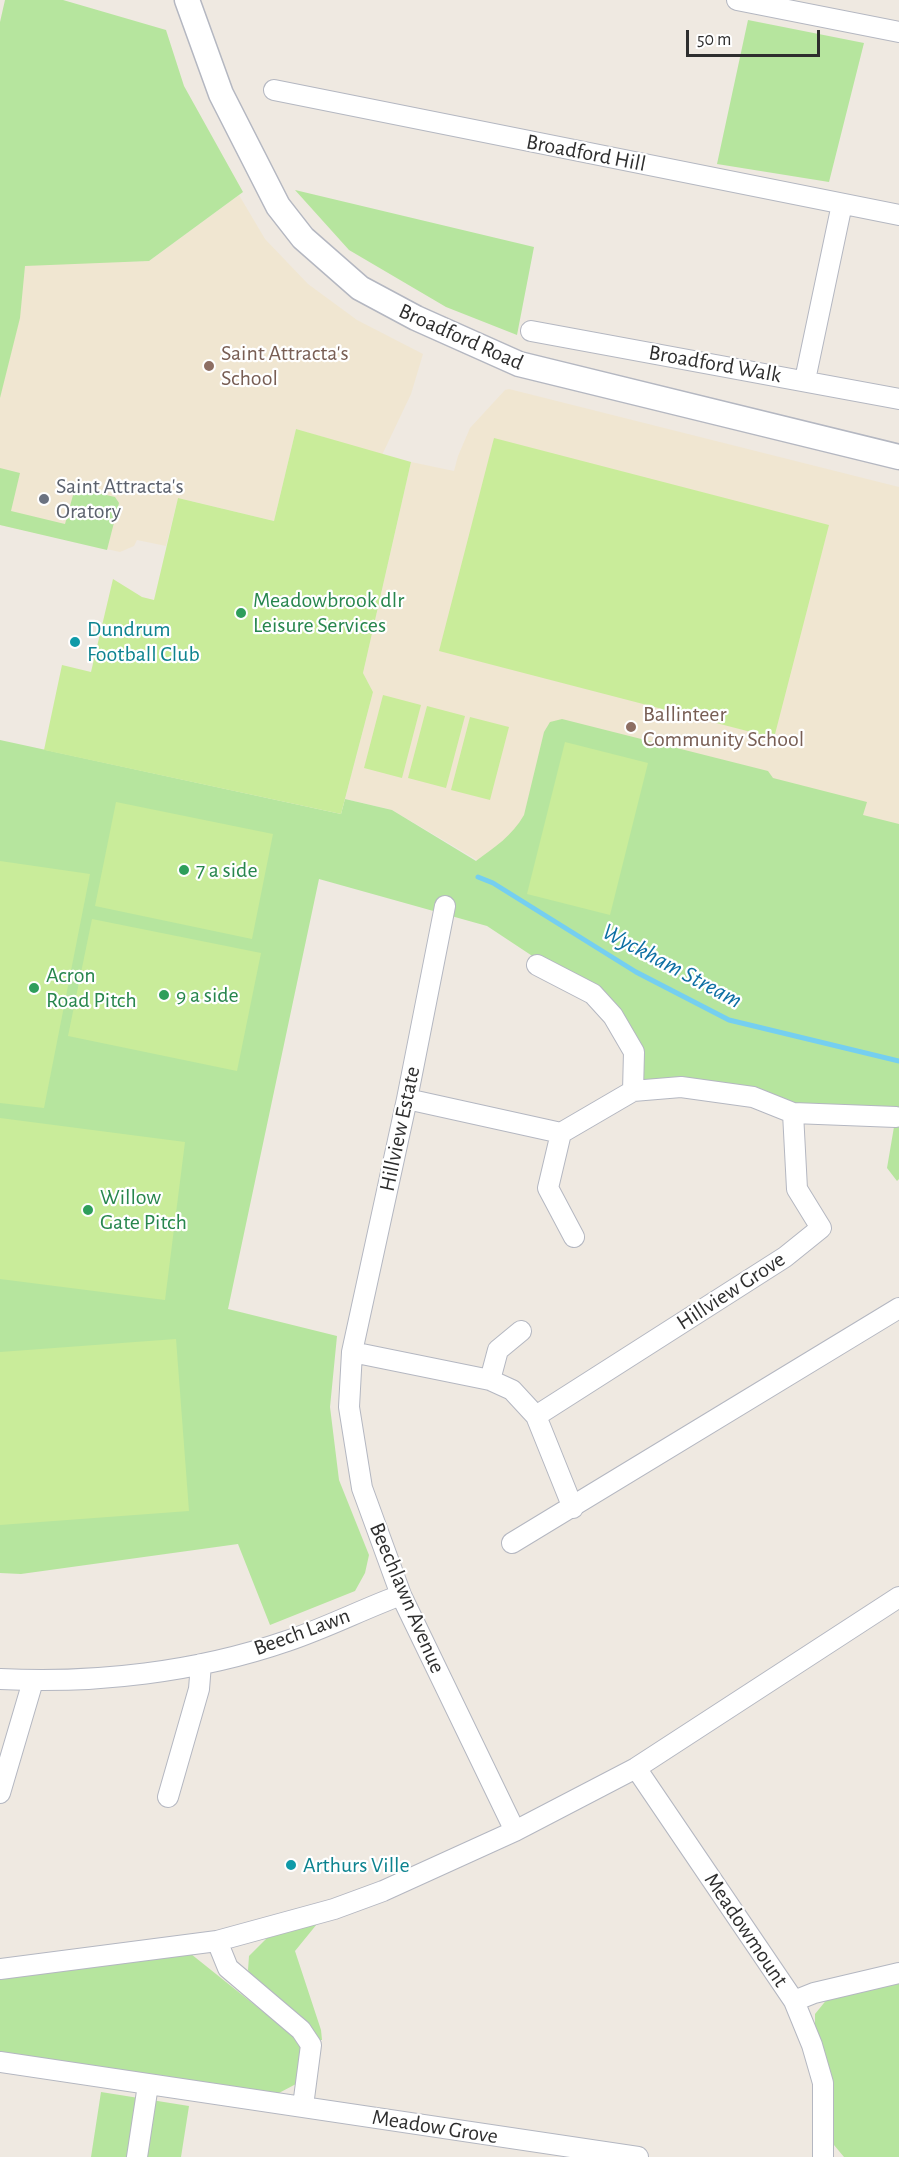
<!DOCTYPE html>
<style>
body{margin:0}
#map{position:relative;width:899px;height:2157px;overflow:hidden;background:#efe9e1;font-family:"Alegreya Sans",sans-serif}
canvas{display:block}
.scale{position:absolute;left:686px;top:30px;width:134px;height:27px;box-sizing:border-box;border:3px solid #2e2e2e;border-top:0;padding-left:8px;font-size:18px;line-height:21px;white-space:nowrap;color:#2e2e2e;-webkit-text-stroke:4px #fff;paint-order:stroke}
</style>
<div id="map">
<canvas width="899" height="2157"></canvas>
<div class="scale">50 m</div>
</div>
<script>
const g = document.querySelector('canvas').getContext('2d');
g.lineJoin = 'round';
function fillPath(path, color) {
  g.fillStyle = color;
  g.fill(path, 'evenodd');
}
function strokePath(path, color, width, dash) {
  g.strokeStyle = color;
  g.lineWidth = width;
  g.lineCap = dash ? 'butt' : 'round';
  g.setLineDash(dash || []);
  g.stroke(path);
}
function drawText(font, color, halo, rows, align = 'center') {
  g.font = font + ' "Alegreya Sans",sans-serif';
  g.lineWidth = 4.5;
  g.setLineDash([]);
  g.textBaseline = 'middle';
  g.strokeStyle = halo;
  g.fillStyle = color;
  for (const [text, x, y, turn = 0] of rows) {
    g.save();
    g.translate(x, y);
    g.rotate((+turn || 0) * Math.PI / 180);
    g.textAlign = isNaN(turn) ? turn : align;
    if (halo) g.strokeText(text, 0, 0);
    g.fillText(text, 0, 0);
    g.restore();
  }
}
const education = new Path2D(`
 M 239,195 L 265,239 L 308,284 L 357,320 L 423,354 L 411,394 L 382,455 L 296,429 L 274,521 L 178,498 L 166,546 L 137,540 L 134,546 L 120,552 L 0,525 L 0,291 L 6,264 L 149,261 Z
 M 509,389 L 899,487 L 899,1053 L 690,985 L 392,810 L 345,799 L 373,692 L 363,673 L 411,462 L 454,471 L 458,456 L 470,428 L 505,390 Z`);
const green = new Path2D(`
 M 5,0 L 63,0 L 166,30 L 184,86 L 243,192 L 149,261 L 25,266 L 20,318 L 0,398 L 0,22 Z
 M 748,20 L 864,43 L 829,182 L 717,164 Z
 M 295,190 L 534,247 L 517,335 L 446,307 L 349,250 Z
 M 0,468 L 20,473 L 11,511 L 65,524 L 75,488 L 115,497 L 119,503 L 107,550 L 0,525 Z
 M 562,719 L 768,771 L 773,778 L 867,802 L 863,815 L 899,824 L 899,1179 L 897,1181 L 887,1168 L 895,1121 L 637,1087 L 617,1012 L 487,926 L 319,879 L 228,1309 L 337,1336 L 330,1407 L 339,1480 L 369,1555 L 365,1573 L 355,1591 L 270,1625 L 238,1544 L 21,1574 L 0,1573 L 0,740 L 341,814 L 345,799 L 392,810 L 476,861 C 495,847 512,836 524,815 L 544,732 L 550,722 Z
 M 317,1924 L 295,1951 L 321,2030 L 322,2040 L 318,2040 L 255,1982 L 248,1970 L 249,1956 L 267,1938 Z
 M 191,1954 L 296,2038 L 303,2053 L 296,2084 L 277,2094 L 0,2055 L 0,1978 Z
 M 899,1983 L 899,2157 L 844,2157 L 834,2145 L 831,2079 L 815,2030 L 815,2014 L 828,1998 Z
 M 101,2092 L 189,2106 L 181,2157 L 91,2157 Z`);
const pitch = new Path2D(`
 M 296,429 L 411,462 L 363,673 L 373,692 L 341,814 L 44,750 L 62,665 L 91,672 L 113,579 L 142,597 L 154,600 L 178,498 L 274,521 Z
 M 494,438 L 829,525 L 774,738 L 439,651 Z
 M 383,695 L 421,705 L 402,778 L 364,768 Z
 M 427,706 L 465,716 L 446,788 L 408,778 Z
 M 470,717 L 509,727 L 490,800 L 451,790 Z
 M 565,742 L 648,763 L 610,915 L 527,894 Z
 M 116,802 L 273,834 L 252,939 L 95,906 Z
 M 0,861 L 90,874 L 44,1108 L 0,1103 Z
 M 92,919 L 261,953 L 237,1071 L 68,1036 Z
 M 0,1118 L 185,1142 L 165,1300 L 0,1279 Z
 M 176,1339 L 189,1511 L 0,1525 L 0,1352 Z`);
const stream = new Path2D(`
 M 478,877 L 493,883 L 636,972 L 729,1020 L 899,1061`);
const minor = new Path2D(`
 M 737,0 L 899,32
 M 274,90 L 899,215
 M 531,331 L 899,399
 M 805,380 L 842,204
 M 445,906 L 407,1099 L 352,1352 L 349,1407 L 362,1488 L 401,1595 L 515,1831
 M 537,965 L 593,994 L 613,1016 L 634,1052 L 633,1091
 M 407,1099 L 561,1133 L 633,1091 L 681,1087 L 753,1097 L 793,1113 L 896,1117
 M 561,1133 L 548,1188 L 574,1237
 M 352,1352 L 490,1380 L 512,1390 L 536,1416 L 573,1508
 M 490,1380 L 498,1350 L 521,1331
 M 536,1416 L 785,1257 L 821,1228 L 797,1189 L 793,1113
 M 512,1543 L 899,1308
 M 0,1679 C 95,1684 197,1672 287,1641 C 326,1628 363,1609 401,1595
 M 636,1768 L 794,2001 L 812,2045 L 823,2083 L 823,2157
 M 0,1793 L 33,1681
 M 168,1797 L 199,1689 L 201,1664
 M 217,1941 L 228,1968 L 301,2030 L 311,2045 L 303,2106
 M 0,1969 L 217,1941 L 334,1909 L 383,1891 L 515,1831 L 636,1768 L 899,1597
 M 794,2001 L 814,1993 L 899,1973
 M 0,2062 L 638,2157
 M 137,2157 L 148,2085`);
const tertiary = new Path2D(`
 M 187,0 L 221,94 L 278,206 L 303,238 L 360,288 L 416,318 L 519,364 L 899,457`);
const markers = [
 [209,366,6,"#8d6e63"],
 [44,499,6,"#6b7280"],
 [241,613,6,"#2e9e5b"],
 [75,642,6,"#0f9aa8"],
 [631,727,6,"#8d6e63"],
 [184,870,6,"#2e9e5b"],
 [34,988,6,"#2e9e5b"],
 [164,995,6,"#2e9e5b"],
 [88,1210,6,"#2e9e5b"],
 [291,1865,6,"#0f9aa8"]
];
const streetNames = [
 ["Broadford Hill",586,153,11],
 ["Broadford Road",461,337,24],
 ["Broadford Walk",715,364,10],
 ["Hillview Estate",400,1129,-78],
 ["Hillview Grove",731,1291,-33],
 ["Beechlawn Avenue",407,1598,67],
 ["Beech Lawn",302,1632,-20],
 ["Meadowmount",746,1930,56],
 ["Meadow Grove",435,2127,9]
];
const educationNames = [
 ["Saint Attracta's",221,353],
 ["School",221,378],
 ["Ballinteer",643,714],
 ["Community School",643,739]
];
const worshipNames = [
 ["Saint Attracta's",56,486],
 ["Oratory",56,511]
];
const leisureNames = [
 ["Meadowbrook dlr",253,600],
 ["Leisure Services",253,625],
 ["7 a side",196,870],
 ["Acron",46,975],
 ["Road Pitch",46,1000],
 ["9 a side",176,995],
 ["Willow",100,1197],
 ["Gate Pitch",100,1222]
];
const cultureNames = [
 ["Dundrum",87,629],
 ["Football Club",87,654],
 ["Arthurs Ville",303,1865]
];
const waterNames = [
 ["Wyckham Stream",672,966,28]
];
fillPath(education, '#f0e6d1');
fillPath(green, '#b6e59e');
fillPath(pitch, '#c9ec9a');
strokePath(stream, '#75cff0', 5);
strokePath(minor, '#b4b7c1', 22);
strokePath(tertiary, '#b4b7c1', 27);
strokePath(minor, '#fff', 20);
strokePath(tertiary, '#fff', 24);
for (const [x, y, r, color] of markers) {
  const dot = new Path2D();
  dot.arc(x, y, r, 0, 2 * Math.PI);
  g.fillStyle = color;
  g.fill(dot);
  strokePath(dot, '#fff', 2);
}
drawText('22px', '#2e2e2e', '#fff', streetNames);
drawText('22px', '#785e54', '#fff', educationNames, 'left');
drawText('22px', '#5b616d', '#fff', worshipNames, 'left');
drawText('22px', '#27864d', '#fff', leisureNames, 'left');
drawText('22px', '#0d838f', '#fff', cultureNames, 'left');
drawText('italic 24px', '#0d6fa3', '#fff', waterNames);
</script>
